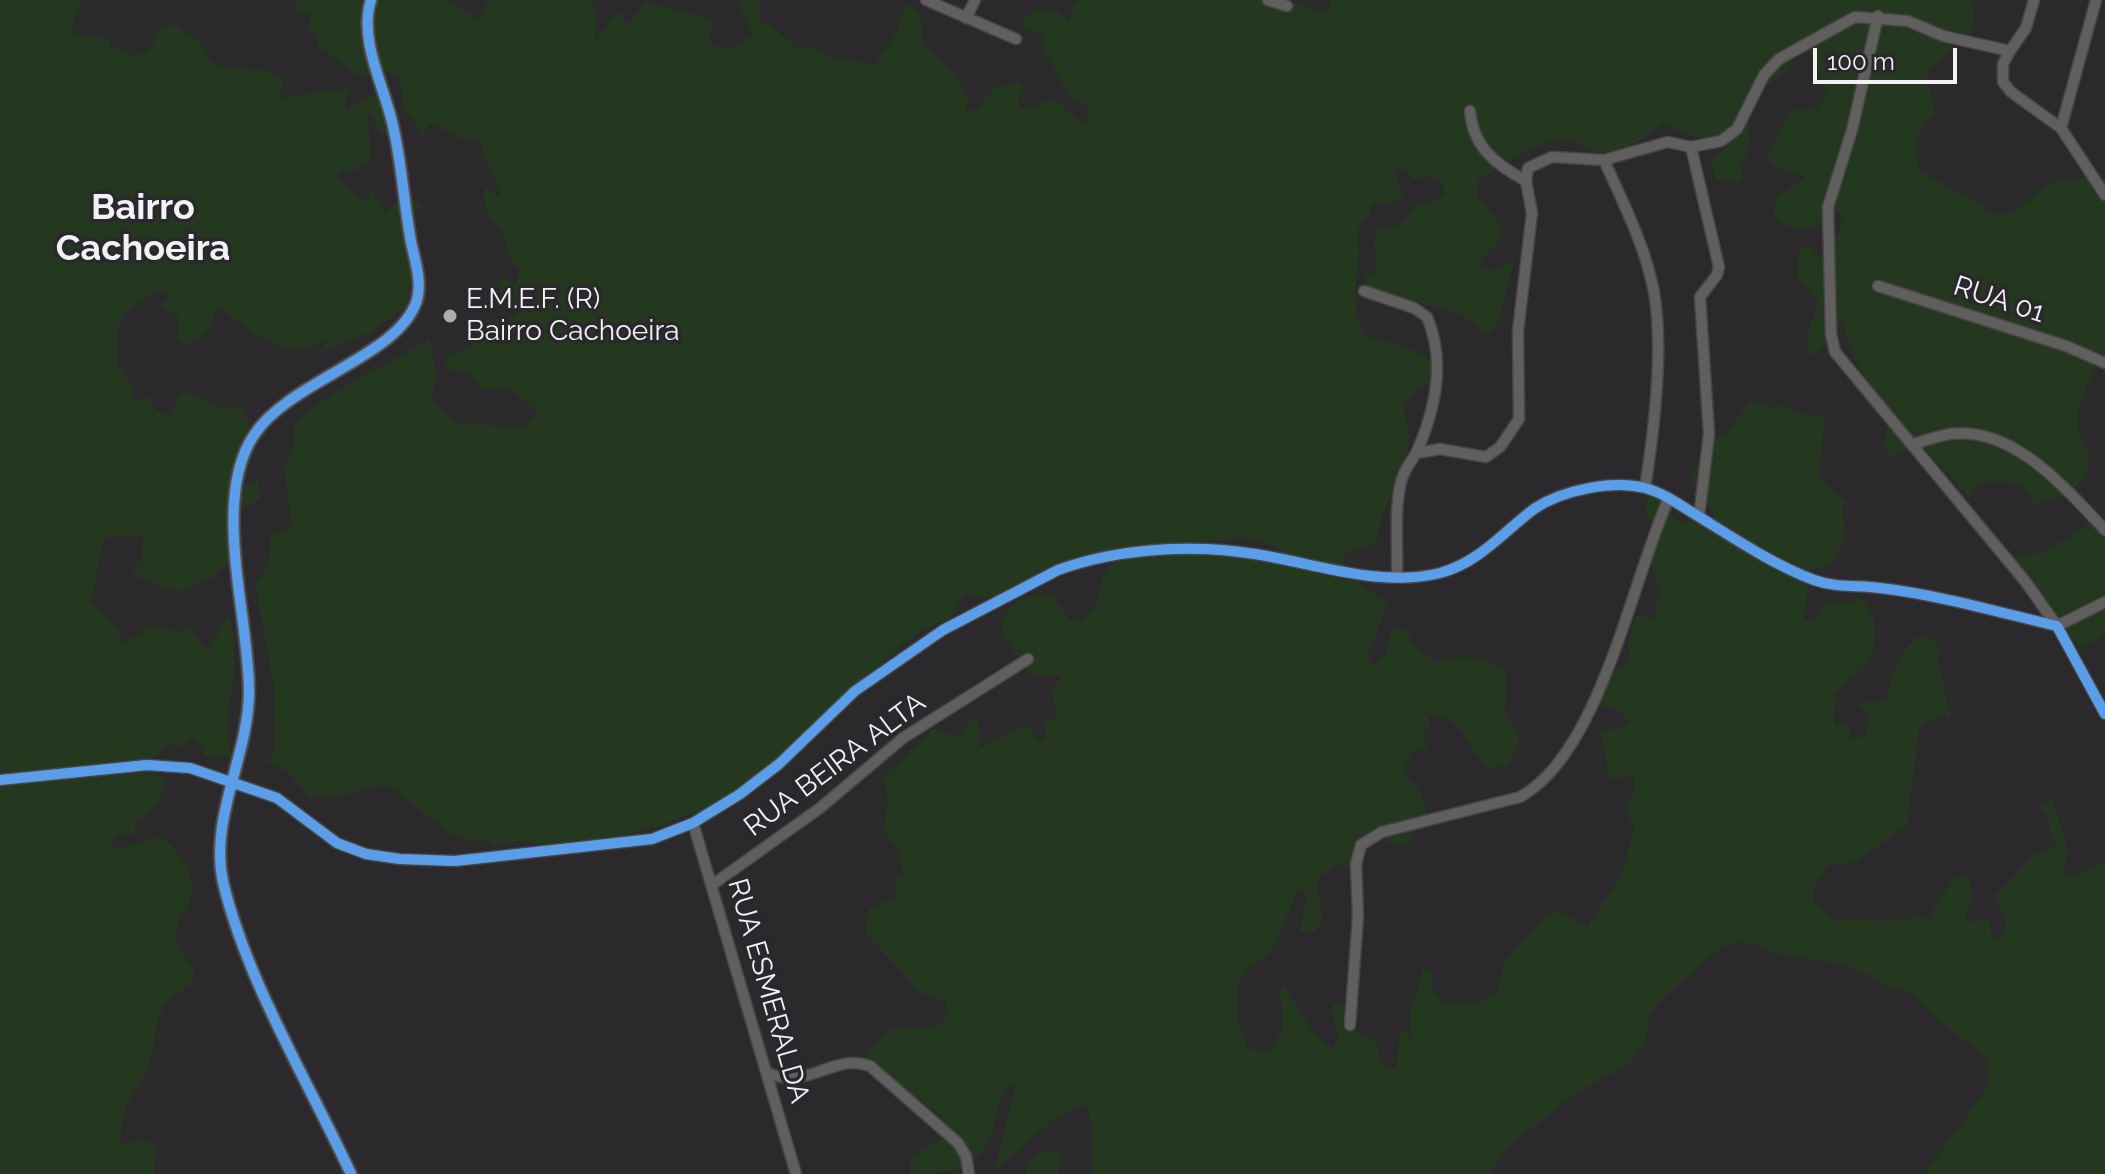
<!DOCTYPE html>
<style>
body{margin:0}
#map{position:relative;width:2105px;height:1174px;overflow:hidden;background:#2b292c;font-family:Raleway,sans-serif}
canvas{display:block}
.scale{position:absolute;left:1813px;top:48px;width:144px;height:36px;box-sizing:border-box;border:4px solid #f2f1f4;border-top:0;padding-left:10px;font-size:24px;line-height:28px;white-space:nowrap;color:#f2f1f4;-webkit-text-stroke:6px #2b282d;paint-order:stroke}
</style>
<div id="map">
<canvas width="2105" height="1174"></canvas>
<div class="scale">100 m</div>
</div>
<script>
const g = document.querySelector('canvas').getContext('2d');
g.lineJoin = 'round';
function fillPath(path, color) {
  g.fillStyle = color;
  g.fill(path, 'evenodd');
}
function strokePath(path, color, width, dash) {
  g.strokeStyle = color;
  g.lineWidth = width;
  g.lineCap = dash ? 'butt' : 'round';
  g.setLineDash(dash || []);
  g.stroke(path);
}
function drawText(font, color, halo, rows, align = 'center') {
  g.font = font + ' Raleway,sans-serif';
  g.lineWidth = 7;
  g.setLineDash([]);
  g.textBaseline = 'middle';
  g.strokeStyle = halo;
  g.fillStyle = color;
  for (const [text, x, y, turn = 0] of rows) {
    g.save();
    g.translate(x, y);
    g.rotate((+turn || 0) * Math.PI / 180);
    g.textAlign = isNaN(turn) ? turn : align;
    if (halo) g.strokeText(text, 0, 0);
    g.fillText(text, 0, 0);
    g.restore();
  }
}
const green = new Path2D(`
 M 0,0 L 82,0 L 69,34 L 108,38 L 111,46 L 133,56 L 149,52 L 161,28 L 172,24 L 200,42 L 211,62 L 220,68 L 262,70 L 281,77 L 284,83 L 277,99 L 345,89 L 350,91 L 345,100 L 346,110 L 371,96 L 381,98 L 400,125 L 401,141 L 397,144 L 378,130 L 372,114 L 368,114 L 371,163 L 352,171 L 340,171 L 337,179 L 365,201 L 372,189 L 385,213 L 405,196 L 422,205 L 405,222 L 412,277 L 407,306 L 369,333 L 321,351 L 327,341 C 320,342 315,347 309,348 C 277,356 244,325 220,309 L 215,310 C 213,328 203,340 185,344 L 177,336 L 178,316 L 160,305 L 169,298 L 166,293 L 155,292 L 124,314 L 117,329 L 118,364 L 131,386 L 134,401 L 148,397 L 158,411 L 170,416 L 178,398 L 189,392 L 222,408 L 243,407 L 253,439 L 242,481 L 249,484 L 258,479 L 261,498 L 240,511 L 240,543 L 232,558 L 211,579 L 178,592 L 138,578 L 132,569 L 142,558 L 143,536 L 113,536 L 104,540 L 91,600 L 118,630 L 121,645 C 148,632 147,617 181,634 L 190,627 L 208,652 L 230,612 C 233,631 236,650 234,669 C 232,697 222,729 232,757 L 206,757 L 195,737 L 182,747 L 168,744 L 160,754 L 141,761 L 138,772 L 164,778 C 167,795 150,817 135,821 L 135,834 L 117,835 L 111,845 L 116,850 L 162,837 C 181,854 199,876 189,903 C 184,916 174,923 176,938 C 177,954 192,961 196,976 C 189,988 170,996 162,1011 C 153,1028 155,1053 146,1071 C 131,1099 120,1110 121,1144 L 145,1140 L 157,1146 L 154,1174 L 0,1174 Z
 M 297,0 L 447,0 L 478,19 L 488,0 L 591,0 L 597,16 L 595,42 L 616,15 L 623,14 L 624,22 L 629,23 L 645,2 L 712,19 L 710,44 L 728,50 L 753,35 L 738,4 L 741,0 L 759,0 L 761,22 L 771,25 L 797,48 L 811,46 L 828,57 L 875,65 L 894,37 L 905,6 L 910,5 L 920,14 L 923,44 L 955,74 L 969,99 L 965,112 L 977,109 L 995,87 L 1017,83 L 1024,88 L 1018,99 L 1020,107 L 1028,108 L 1055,99 L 1081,123 L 1088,119 L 1089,107 L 1070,99 L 1044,50 L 1042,35 L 1023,26 L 1022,20 L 1036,9 L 1057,11 L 1070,24 L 1072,8 L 1078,0 L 1288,0 L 1324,13 L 1329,10 L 1330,0 L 1972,0 L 1975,17 L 1972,33 L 1926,71 L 1935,110 L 1914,142 L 1920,171 L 1997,215 C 2027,214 2033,186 2061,180 C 2075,177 2091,180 2105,178 L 2105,362 L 2099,359 C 2093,369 2079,405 2078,417 C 2076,432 2087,444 2089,458 C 2091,486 2055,503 2032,505 L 2029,491 C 2010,481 1995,479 1975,486 L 1970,498 L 1923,446 L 1910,447 L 1891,458 L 1884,445 L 1888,425 L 1885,410 L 1855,360 L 1842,323 L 1830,342 L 1813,355 L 1809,352 L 1807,334 L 1818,303 L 1797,277 L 1799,251 L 1811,246 L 1820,260 C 1827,245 1841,234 1844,218 L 1839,212 C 1814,229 1796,238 1773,214 L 1777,198 L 1805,177 L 1772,165 L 1768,159 C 1769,152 1787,117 1791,111 L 1817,108 L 1828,94 L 1813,54 L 1795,43 L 1789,70 L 1751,97 C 1743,125 1759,138 1740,166 L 1743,177 L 1738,182 L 1718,181 C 1703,160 1721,154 1732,141 L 1701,140 L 1663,124 C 1644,138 1621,155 1595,151 C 1583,148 1576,136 1561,139 C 1530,146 1505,165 1478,180 L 1477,197 L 1500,224 L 1503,233 C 1497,247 1483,252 1479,266 L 1494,271 L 1511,262 L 1513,267 L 1499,321 L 1489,333 C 1476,329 1469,317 1457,313 C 1427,303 1392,299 1364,283 L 1366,274 L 1372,274 L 1377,270 L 1374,243 L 1379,228 L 1399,227 L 1418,204 L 1438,200 L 1444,193 L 1443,183 L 1426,175 L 1414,180 L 1405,169 L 1396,168 L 1395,173 L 1404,196 L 1388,205 L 1372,202 L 1371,212 L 1358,229 C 1357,238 1360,247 1359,255 C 1357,281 1348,316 1368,338 C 1387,340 1422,351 1435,364 L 1433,382 L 1419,387 L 1403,405 L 1409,434 L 1404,469 L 1381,517 L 1377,540 L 1370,546 L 1345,554 L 1343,566 C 1360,579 1369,594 1388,603 L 1368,655 L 1371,663 L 1376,664 L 1386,653 L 1392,630 L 1398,627 L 1407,631 L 1414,645 L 1438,663 C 1463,653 1483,657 1506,671 L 1505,713 L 1520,738 L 1508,766 L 1486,768 L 1458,727 L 1444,716 L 1429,716 L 1429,727 L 1423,733 L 1428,750 L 1414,749 L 1403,772 L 1420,791 L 1429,820 L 1413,834 L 1407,846 L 1381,840 L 1367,841 L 1351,868 L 1338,864 L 1317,879 L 1322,920 L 1314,932 L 1300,932 L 1306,897 L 1303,889 L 1298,890 L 1272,951 L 1248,970 L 1238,984 L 1238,1019 L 1248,1048 L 1268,1053 L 1283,1027 L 1280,989 L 1284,986 L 1314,1033 L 1332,1049 L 1338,1037 L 1331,1010 L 1334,1004 L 1343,1003 L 1353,1029 L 1378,1044 L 1380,1064 L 1396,1069 L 1400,1033 L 1405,1030 L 1408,1038 L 1411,1036 L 1410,1012 L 1423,969 L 1433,970 L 1431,988 L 1440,1001 C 1460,1004 1481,1006 1497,993 L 1505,962 L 1543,917 L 1559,911 L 1588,928 C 1596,907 1614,893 1623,872 C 1630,859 1627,842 1634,828 L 1625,809 L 1634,793 L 1634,774 L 1610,780 L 1600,730 L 1623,728 L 1629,722 C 1620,710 1615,704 1598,707 L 1596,700 L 1607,674 L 1622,669 L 1630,656 L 1627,642 L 1636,617 L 1642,614 L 1652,619 L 1655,615 L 1656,601 L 1662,590 C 1651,569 1646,559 1659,538 L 1645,509 L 1647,498 L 1659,492 L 1672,494 L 1672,516 L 1679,522 L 1716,517 L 1692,483 L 1691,477 L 1706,448 L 1733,425 L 1748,404 L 1754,402 L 1772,408 L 1784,405 L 1810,417 L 1825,414 L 1819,479 L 1845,501 C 1840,511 1844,517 1845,527 C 1846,541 1836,555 1829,566 L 1810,569 L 1804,620 L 1816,622 L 1825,602 L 1846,605 L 1858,597 C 1882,615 1880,651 1860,672 C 1852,680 1843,686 1836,695 L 1834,725 L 1848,724 L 1852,728 L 1849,735 L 1855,739 L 1865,735 L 1871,717 L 1857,703 L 1888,701 C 1888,676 1900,650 1921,635 L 1934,641 L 1942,650 L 1937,658 L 1950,713 L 1948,720 L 1945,715 L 1924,723 L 1919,730 L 1907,826 L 1853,863 L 1830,863 L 1815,883 L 1814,902 L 1834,921 C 1864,917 1893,925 1921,916 L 1927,920 L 1953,879 L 1962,874 L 1970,880 L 1972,899 L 1965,922 L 1987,919 L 1991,924 L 1991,938 L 1999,939 L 2006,924 L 1995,895 L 2034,855 L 2057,845 L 2050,834 L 2047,813 L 2038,805 L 2052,797 L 2068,850 L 2063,874 L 2076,875 L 2105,862 L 2105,1174 L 1924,1174 L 1989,1086 L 1988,1065 L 1982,1052 L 1950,1030 L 1912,994 L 1889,987 L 1861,971 L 1834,962 L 1784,956 L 1754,944 L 1735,942 L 1720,948 L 1661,1000 L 1649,1016 L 1645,1045 L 1630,1063 L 1574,1095 L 1504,1150 L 1491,1174 L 1091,1174 L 1092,1127 L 1087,1108 L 1082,1105 L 1052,1121 L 995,1170 L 1015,1086 L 1009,1083 C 995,1102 997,1123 987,1143 C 972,1174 939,1174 909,1174 L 912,1156 L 946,1137 L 947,1128 L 939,1114 L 863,1061 C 887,1019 892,1029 934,1028 C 945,1022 950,1013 946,1001 L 921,993 L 865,933 L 869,908 L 894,898 L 897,892 L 894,877 L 903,872 L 899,852 L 883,829 L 888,805 L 884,776 L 933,729 L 960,737 L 968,722 L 978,719 L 981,748 L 1028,725 L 1037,743 L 1046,740 L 1044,720 L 1052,721 L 1057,714 L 1051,693 L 1061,677 L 1029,674 C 1019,649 982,629 1016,603 C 1028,594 1038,593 1053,596 L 1069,619 L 1078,622 L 1094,611 C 1099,599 1099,580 1106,570 C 1125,542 1250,558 1283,552 L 1275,546 L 1242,538 L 1116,548 L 995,598 L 965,594 L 947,622 C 909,618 818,737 788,764 L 789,760 L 703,812 L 686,815 L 661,826 L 624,835 L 547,844 L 516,841 L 496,846 L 487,839 C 452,852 416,799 386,785 L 337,797 L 309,797 L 288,772 L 266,761 L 275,753 L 274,686 L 255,584 L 268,567 L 271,536 L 292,526 L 284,469 L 295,441 L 294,424 C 334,386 383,368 429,339 L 437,374 L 431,397 L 434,403 L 457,423 L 523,427 L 539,413 L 512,391 L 481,388 L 472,375 L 451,371 L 444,362 L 448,355 L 471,348 L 478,326 L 486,319 L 510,318 L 519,311 C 508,302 495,295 501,277 L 515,286 L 520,271 L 510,258 L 502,232 L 486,210 L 483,194 L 486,187 L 498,196 L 501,194 L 480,144 L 476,140 L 459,138 L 430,123 L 422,138 L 414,121 L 404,111 L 399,76 L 379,69 L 366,77 C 346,73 337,54 318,48 L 318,35 L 308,30 L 312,15 L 306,12 L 295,17 Z
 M 2097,519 L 2105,523 L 2105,634 L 2081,649 L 2014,558 L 2046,551 Z
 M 1056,1150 L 1064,1157 L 1057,1174 L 1026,1174 L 1029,1162 L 1040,1154 Z`);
const minor = new Path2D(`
 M 926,0 L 1016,39
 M 1268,0 L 1287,6
 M 1878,16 L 1852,130 L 1828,207 L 1831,334 L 1835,352 L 2025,581 L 2057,626 L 2105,602
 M 966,18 L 975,0
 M 2010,51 L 2003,64 L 2003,82 L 2011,92 L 2061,128 L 2105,195
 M 2061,128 L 2096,0
 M 1691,147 L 1719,267 L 1717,275 L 1700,297 L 1709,434 L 1699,517
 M 1604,160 C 1623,203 1645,245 1654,292 C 1664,349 1654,431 1645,488
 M 1526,181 L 1528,168 L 1552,157 L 1604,160 L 1668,142 L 1691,147 L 1721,141 L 1737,129 L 1764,75 L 1779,59 L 1855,17 L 1908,21 L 1943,36 L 2010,51 L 2026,28 L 2034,0
 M 1878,286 L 2066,346 L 2105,363
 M 1364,291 L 1414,308 L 1427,317 C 1446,361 1436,407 1418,449 C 1413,461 1404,468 1401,482 C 1394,511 1398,545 1397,575
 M 1914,444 C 1926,440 1938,436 1950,434 C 2013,425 2067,490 2105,530
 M 1417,453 L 1440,449 L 1486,457 L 1500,447 L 1519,419 L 1518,331 L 1532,213 L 1526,181 C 1495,164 1473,147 1470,111
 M 0,780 L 147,765 L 190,768 L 277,798 L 337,843 L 366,854 L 400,859 L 455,861 L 652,839 L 693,823 L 740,794 L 779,764 L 855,691 L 943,630 L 1058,570 C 1119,548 1192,544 1255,554 C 1314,563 1380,588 1440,573 C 1480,562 1502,533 1534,509 C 1562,490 1612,480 1645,488 C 1664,493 1681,506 1698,516 C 1735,539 1774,565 1814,580 C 1836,588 1857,585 1880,588 C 1939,595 1998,612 2057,626 L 2105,714
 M 693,823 L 796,1174
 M 712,885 L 820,808 L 903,738 L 1028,659
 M 1350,1025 L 1358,916 L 1356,864 L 1361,845 L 1382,832 L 1520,797 C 1600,754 1632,579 1669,498
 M 768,1073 C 809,1091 834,1052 870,1066 L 958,1143 L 966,1156 L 969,1174`);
const tertiary = new Path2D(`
 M 351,1174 C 308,1081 247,982 223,882 C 209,818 249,755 249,691 C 249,616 211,499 254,435 C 290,380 399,357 417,300 C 422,282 415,260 411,242 C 404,204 402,165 393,126 C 385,88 358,40 371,0`);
const cycleway = new Path2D(`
 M 0,780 L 147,765 L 190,768 L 277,798 L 337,843 L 366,854 L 400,859 L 455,861 L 652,839 L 693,823 L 740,794 L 779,764 L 855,691 L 943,630 L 1058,570 C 1119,548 1192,544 1255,554 C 1314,563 1380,588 1440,573 C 1480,562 1502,533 1534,509 C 1562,490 1612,480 1645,488 C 1664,493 1681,506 1698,516 C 1735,539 1774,565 1814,580 C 1836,588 1857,585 1880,588 C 1939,595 1998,612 2057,626 L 2105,714
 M 351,1174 C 308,1081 247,982 223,882 C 209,818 249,755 249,691 C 249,616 211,499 254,435 C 290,380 399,357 417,300 C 422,282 415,260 411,242 C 404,204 402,165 393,126 C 385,88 358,40 371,0`);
const markers = [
 [450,316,8,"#acabae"]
];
const poiNames = [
 ["E.M.E.F. (R)",466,300],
 ["Bairro Cachoeira",466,332]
];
const streetNames = [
 ["RUA 01",1999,300,18],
 ["RUA BEIRA ALTA",835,765,-37],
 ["RUA ESMERALDA",768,991,74]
];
const districtNames = [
 ["Bairro",143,208],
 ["Cachoeira",143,249]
];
fillPath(green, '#24381f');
strokePath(minor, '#474647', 13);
strokePath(tertiary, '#474647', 15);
strokePath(minor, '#605e5e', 10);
strokePath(tertiary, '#605e5e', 12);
strokePath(cycleway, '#5a9eea', 10);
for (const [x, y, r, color] of markers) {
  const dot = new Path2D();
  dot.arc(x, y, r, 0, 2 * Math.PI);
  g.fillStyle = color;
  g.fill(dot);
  strokePath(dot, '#2b282d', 3);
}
drawText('28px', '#f2f1f4', '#2b282d', poiNames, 'left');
drawText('28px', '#f2f1f4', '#2b282d', streetNames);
drawText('bold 36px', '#f2f1f4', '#2b282d', districtNames);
</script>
